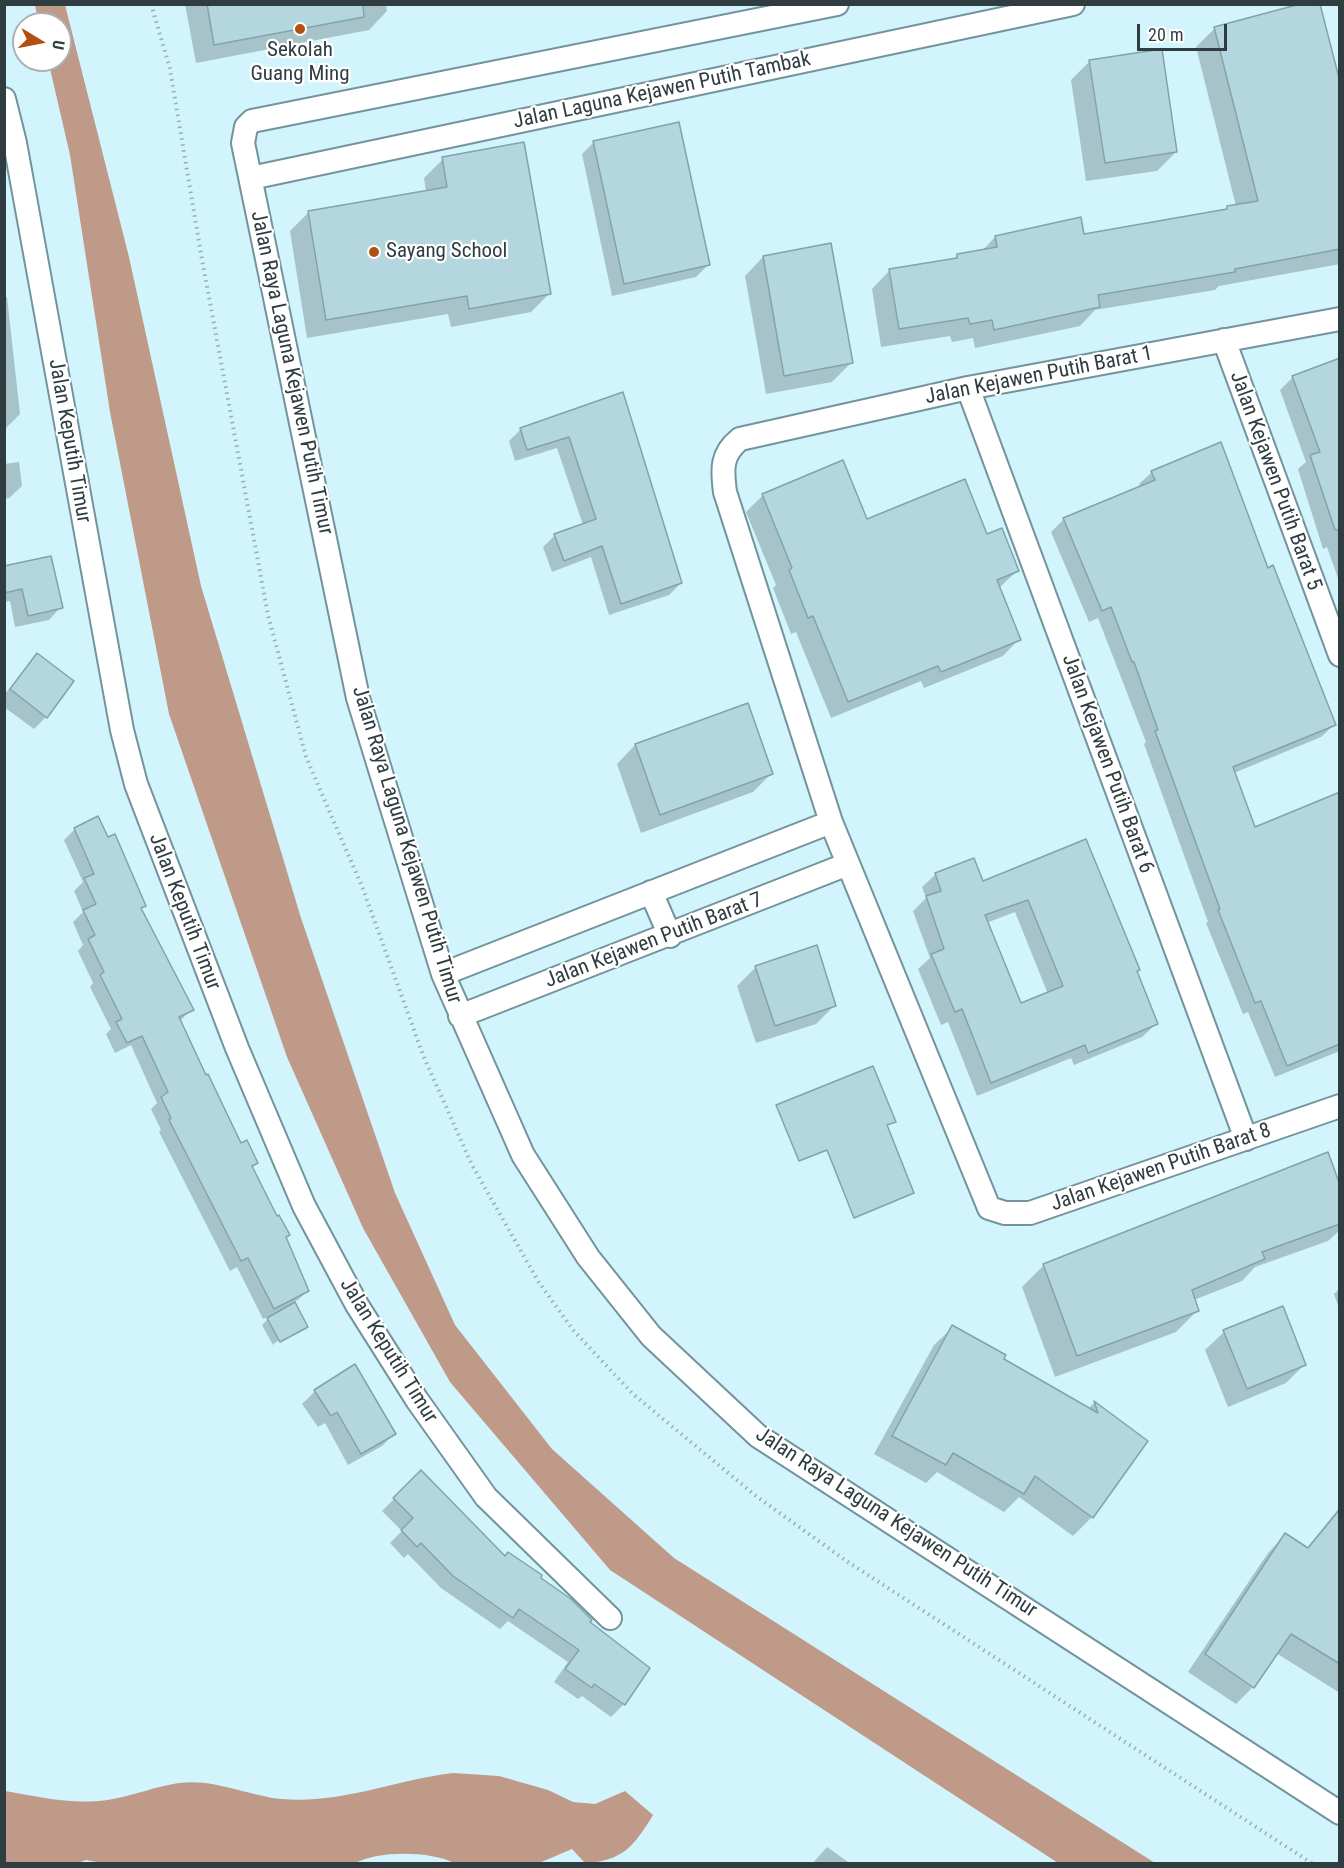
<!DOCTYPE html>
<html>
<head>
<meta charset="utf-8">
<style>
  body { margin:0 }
  #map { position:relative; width:1344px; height:1868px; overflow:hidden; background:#d1f4fd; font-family:"Roboto Condensed",sans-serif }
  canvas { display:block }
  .frame { position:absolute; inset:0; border:6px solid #2f3d40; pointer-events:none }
  .north { position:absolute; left:12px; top:12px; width:60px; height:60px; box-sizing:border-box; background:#fff; border:2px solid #acb1b3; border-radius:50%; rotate:100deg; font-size:16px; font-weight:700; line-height:24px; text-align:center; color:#2f3d40 }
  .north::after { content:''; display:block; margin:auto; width:21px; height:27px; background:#b25012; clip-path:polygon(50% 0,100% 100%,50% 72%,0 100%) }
  .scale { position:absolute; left:1137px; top:24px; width:90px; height:27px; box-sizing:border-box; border:3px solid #2f3d40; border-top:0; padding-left:8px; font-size:18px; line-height:21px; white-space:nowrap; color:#2f3d40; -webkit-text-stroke:4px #fff; paint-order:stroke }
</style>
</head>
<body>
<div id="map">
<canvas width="1344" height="1868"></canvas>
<div class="frame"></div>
<div class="north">U</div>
<div class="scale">20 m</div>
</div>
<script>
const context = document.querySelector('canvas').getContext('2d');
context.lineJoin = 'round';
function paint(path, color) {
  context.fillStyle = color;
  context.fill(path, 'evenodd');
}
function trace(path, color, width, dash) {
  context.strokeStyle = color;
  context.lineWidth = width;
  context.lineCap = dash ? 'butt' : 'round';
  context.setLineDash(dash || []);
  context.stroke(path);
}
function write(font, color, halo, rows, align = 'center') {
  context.font = font + ' "Roboto Condensed",sans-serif';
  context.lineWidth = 4.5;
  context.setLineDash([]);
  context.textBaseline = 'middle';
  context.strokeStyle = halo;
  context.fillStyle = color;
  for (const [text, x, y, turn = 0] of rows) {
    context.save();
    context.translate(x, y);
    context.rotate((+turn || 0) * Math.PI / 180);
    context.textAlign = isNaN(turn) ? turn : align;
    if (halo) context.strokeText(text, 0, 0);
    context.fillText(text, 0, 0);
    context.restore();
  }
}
paint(new Path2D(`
  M 35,5 L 65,5 L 129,257 L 201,586 L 301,918 L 395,1193 L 455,1325 L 552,1449 L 674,1558 L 1155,1863 L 1058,1863 L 610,1570 L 450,1382 L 363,1228 L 287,1057 L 169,714 L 110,412 L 70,155 L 48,60 L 60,60 L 60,24 L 39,24 Z
  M 453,1773 L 499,1776 L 548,1790 L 573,1802 L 595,1804 L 625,1791 L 653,1815 C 634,1846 623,1861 585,1863 L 572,1849 L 539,1863 L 454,1863 C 432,1851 376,1850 354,1864 L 107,1864 L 86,1860 L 75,1864 L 5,1863 L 5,1791 C 40,1797 77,1806 113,1799 C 135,1795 157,1786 179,1783 C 214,1778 249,1796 282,1799 C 341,1804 395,1780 453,1773 Z`), '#bf9a89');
paint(new Path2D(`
  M 185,4 L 386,4 L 387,11 L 369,30 L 196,63 Z
  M 1214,29 L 1340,88 L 1340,264 L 1219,286 L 1215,290 L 1095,310 L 1080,326 L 975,348 L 973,338 L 952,342 L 950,336 L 881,347 L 872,289 L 890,270 L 953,260 L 957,256 L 982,251 L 995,237 L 1083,235 L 1223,212 L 1228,207 L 1236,206 L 1196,47 Z
  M 1090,61 L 1176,152 L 1157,171 L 1086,181 L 1071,80 Z
  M 594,142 L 708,265 L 696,277 L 612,296 L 582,154 Z
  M 443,159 L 550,293 L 531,312 L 451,327 L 448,314 L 307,338 L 290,231 L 308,213 L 426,192 L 424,178 Z
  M 763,257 L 851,363 L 832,382 L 766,394 L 745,276 Z
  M 4,297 L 7,297 L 20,414 L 4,430 Z
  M 1340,360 L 1340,584 L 1327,547 L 1323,549 L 1307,498 L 1298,469 L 1306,462 L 1280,390 L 1293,377 Z
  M 622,394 L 681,583 L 669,595 L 609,615 L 591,557 L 552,572 L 543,547 L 555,535 L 583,525 L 557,448 L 515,461 L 509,441 L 521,429 Z
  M 19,462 L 22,486 L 9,498 L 4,499 L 4,464 Z
  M 1152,472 L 1267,569 L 1334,725 L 1321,737 L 1234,773 L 1255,829 L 1340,998 L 1340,1051 L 1275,1077 L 1248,1012 L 1243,1014 L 1206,923 L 1208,922 L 1144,744 L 1146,742 L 1098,618 L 1089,622 L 1051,532 L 1064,519 L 1141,488 L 1139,484 Z
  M 763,495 L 867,521 L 986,536 L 1017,571 L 999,588 L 1019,639 L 1003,656 L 924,688 L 921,681 L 831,718 L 796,632 L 791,634 L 773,588 L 776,585 L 746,512 Z
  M 4,568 L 61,607 L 49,620 L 15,627 L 10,601 L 4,602 Z
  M 37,655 L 46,717 L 34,729 L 4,707 L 4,695 Z
  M 747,705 L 772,773 L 753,792 L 641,833 L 617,764 L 635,745 Z
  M 75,829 L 144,906 L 140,910 L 192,1009 L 180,1021 L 240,1145 L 256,1163 L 251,1168 L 276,1219 L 288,1235 L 285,1238 L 308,1291 L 294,1303 L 306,1326 L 273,1344 L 274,1347 L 262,1325 L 272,1315 L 263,1319 L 237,1267 L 230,1271 L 159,1132 L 161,1130 L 151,1109 L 157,1103 L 131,1045 L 115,1053 L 106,1034 L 111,1029 L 90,987 L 93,983 L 78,951 L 83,945 L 73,922 L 83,912 L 74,891 L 83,882 L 64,840 Z
  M 1085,841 L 1138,970 L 1136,973 L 1156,1024 L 1142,1037 L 1074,1065 L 1071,1058 L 977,1096 L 948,1022 L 941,1025 L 918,969 L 930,958 L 913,911 L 926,898 L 922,887 L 936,874 L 982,883 ZM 1015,912 L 1048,994 L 1020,1005 L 986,923 Z
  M 756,967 L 835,1005 L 816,1024 L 756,1043 L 737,986 Z
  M 1340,1190 L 1340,1230 L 1328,1241 L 1255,1267 L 1242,1281 L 1194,1300 L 1198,1310 L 1176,1332 L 1055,1377 L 1022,1287 L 1044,1265 Z
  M 1340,1288 L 1340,1311 L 1334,1294 Z
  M 953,1327 L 1002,1359 L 1088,1409 L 1094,1403 L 1146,1442 L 1092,1517 L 1073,1536 L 1019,1497 L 1004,1512 L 937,1472 L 926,1483 L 874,1454 L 934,1345 Z
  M 1224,1332 L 1305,1364 L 1286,1383 L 1228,1407 L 1205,1350 Z
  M 355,1366 L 394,1434 L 382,1446 L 348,1465 L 325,1423 L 318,1427 L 302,1404 L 315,1391 Z
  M 421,1472 L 504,1557 L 538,1578 L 588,1623 L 648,1669 L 624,1704 L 611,1717 L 582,1696 L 578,1699 L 554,1682 L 568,1662 L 508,1621 L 500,1629 L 441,1588 L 408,1554 L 404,1558 L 390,1543 L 402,1531 L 382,1511 Z
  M 1340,1507 L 1340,1693 L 1276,1653 L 1253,1687 L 1236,1704 L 1188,1672 L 1268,1553 L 1285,1535 L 1306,1549 Z
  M 827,1847 L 851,1864 L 812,1864 Z`), '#0003');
const building = new Path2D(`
  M 207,4 L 363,4 L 364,17 L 214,45 Z
  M 1300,4 L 1320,4 L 1340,82 L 1340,249 L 1235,269 L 1235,272 L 1098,295 L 1100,307 L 994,330 L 992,320 L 970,324 L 968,318 L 899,329 L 889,269 L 957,258 L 957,254 L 997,247 L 995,236 L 1081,217 L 1084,234 L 1227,209 L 1227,206 L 1258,201 L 1214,27 Z
  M 1162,49 L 1177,152 L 1105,163 L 1089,60 Z
  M 679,122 L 710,265 L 624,284 L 593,141 Z
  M 524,142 L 551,294 L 469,309 L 467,296 L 326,320 L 308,211 L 447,187 L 442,157 Z
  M 831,243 L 853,363 L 784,376 L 763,256 Z
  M 1340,358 L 1340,530 L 1335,530 L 1310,455 L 1320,452 L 1292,376 Z
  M 623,392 L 682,583 L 621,604 L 602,546 L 564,561 L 554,534 L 596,519 L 569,437 L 527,450 L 520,428 Z
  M 1221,442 L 1268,568 L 1273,565 L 1336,725 L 1233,767 L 1255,827 L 1340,792 L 1340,1044 L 1287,1066 L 1261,1001 L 1255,1003 L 1218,910 L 1220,909 L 1155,731 L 1158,730 L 1134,662 L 1132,662 L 1111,607 L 1102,611 L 1063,518 L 1155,480 L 1151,471 Z
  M 843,460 L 867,519 L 965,479 L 987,534 L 1002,528 L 1019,571 L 997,580 L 1021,640 L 941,672 L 938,666 L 848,702 L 813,616 L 808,618 L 789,570 L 792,568 L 762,494 Z
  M 51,556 L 63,608 L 28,616 L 22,589 L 4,593 L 4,566 Z
  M 37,653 L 74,681 L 47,718 L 10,689 Z
  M 748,703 L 773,774 L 660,815 L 635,744 Z
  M 98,816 L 108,837 L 115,834 L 146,906 L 141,908 L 194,1010 L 179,1017 L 206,1075 L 208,1074 L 241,1143 L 247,1140 L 258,1163 L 252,1166 L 277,1216 L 279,1215 L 290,1235 L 286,1237 L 309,1291 L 274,1309 L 248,1258 L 241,1261 L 169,1120 L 171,1118 L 161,1097 L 168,1092 L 142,1036 L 127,1043 L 116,1022 L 122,1019 L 100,975 L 104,972 L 88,939 L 95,935 L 83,910 L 96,904 L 84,878 L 94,874 L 74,828 Z
  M 1086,839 L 1140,970 L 1137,971 L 1158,1024 L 1088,1053 L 1085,1045 L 991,1083 L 962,1009 L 955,1012 L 931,954 L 944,949 L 926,896 L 941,891 L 935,873 L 974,858 L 983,881 ZM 1028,900 L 1063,986 L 1021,1003 L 985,915 Z
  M 817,945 L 836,1006 L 775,1026 L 755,966 Z
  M 873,1066 L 896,1122 L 887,1125 L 914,1193 L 854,1218 L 827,1150 L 799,1161 L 776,1105 Z
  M 1328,1152 L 1340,1185 L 1340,1224 L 1262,1252 L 1265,1259 L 1192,1290 L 1199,1311 L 1077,1356 L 1043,1264 Z
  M 295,1302 L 308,1327 L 280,1342 L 267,1318 Z
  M 1283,1306 L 1306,1365 L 1247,1389 L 1223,1330 Z
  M 952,1325 L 1006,1355 L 1004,1359 L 1098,1413 L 1094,1401 L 1148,1441 L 1093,1518 L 1035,1476 L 1024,1494 L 953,1453 L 946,1465 L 892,1436 Z
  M 355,1364 L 396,1434 L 361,1454 L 337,1412 L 331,1416 L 314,1390 Z
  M 421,1470 L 505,1556 L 508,1552 L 542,1575 L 541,1578 L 571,1599 L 592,1620 L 590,1622 L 650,1668 L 625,1705 L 594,1684 L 592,1688 L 565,1669 L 579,1650 L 519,1609 L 513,1618 L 453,1576 L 421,1543 L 417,1547 L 401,1530 L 413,1518 L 393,1498 Z
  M 1340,1509 L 1340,1664 L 1291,1634 L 1254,1688 L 1205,1654 L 1285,1533 L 1308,1548 Z`);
paint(building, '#b4d7df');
trace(building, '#82a3ab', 1.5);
const street = new Path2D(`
  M 837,4 L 252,121 L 246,127 L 243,143 L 358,698 L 443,974 L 523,1155 L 588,1257 L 651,1336 L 758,1436 L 1340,1813
  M 4,99 L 15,143 L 122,730 L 136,784 L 237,1048 L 304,1206 L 357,1305 L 417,1400 L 486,1497 L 610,1618
  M 251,178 L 1073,4
  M 1340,319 L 968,388 L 740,439 C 721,454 722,469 725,492 L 831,822 L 989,1208 L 1005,1213 L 1030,1213 L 1340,1106
  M 1224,340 L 1340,655
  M 968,388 L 1246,1139
  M 651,892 L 670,936
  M 443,974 L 831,822
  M 460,1016 L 848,864`);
trace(street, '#73949c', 26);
trace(new Path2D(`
  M 151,4 L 170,69 L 201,254 L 268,615 L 306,757 L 363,889 L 423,1055 L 472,1165 L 538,1281 L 573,1330 L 633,1394 L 756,1496 L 845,1560 L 1313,1864`), '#95b0b7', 4, [1.5, 4.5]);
trace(street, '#fff', 22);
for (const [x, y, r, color] of [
  [300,29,6,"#b25012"],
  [374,252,6,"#b25012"]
]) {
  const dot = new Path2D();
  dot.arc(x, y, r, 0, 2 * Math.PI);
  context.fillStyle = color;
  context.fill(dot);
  trace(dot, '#fff', 2);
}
write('21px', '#2f3d40', '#fff', [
  ["Sekolah",300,51],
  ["Guang Ming",300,75],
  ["Sayang School",386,252,"left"]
]);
write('21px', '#2f3d40', '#fff', [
  ["Jalan Laguna Kejawen Putih Tambak",662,91,-12],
  ["Jalan Raya Laguna Kejawen Putih Timur",291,373,78],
  ["Jalan Kejawen Putih Barat 1",1039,376,-11],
  ["Jalan Keputih Timur",69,441,80],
  ["Jalan Kejawen Putih Barat 5",1275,481,70],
  ["Jalan Kejawen Putih Barat 6",1107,764,70],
  ["Jalan Raya Laguna Kejawen Putih Timur",406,845,73],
  ["Jalan Keputih Timur",184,912,69],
  ["Jalan Kejawen Putih Barat 7",654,941,-21],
  ["Jalan Kejawen Putih Barat 8",1161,1168,-19],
  ["Jalan Keputih Timur",388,1351,58],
  ["Jalan Raya Laguna Kejawen Putih Timur",896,1523,33]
]);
</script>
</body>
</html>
